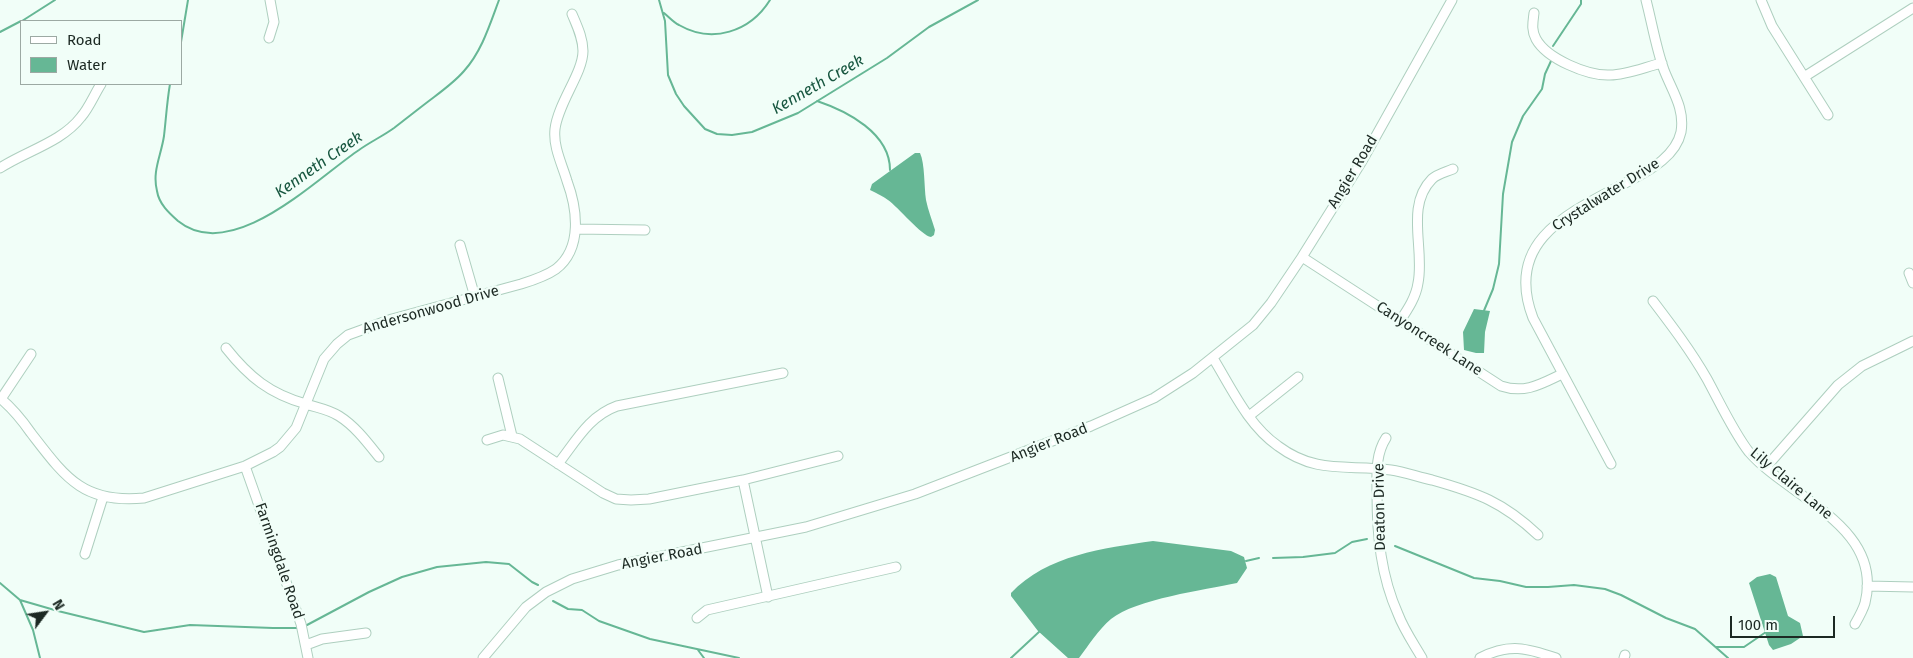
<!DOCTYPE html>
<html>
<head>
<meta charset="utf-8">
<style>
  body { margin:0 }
  #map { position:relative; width:1913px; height:658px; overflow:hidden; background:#f1fef8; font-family:"Fira Sans",sans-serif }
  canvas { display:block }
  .legend { position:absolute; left:20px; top:20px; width:162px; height:65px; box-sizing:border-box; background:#f1fef8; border:1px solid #9ca9a3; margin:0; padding:6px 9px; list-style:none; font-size:15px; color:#1c2923 }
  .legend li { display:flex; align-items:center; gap:10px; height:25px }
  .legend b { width:25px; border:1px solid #9ca9a3 }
  .north { position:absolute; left:20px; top:588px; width:50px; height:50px; -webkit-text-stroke:4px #f1fef8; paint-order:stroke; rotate:59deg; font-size:14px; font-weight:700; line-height:20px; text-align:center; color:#1c2923 }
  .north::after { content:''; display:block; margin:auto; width:18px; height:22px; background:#1c2923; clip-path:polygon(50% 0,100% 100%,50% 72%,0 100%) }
  .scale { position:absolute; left:1730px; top:616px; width:105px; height:22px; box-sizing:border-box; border:2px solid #1c2923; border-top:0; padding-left:6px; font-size:15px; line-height:18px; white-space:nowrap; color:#1c2923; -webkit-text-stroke:4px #f1fef8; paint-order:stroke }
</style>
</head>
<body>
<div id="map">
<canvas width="1913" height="658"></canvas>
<ul class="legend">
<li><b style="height:6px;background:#fff"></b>Road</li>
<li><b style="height:14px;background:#66b795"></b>Water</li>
</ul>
<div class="north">N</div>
<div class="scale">100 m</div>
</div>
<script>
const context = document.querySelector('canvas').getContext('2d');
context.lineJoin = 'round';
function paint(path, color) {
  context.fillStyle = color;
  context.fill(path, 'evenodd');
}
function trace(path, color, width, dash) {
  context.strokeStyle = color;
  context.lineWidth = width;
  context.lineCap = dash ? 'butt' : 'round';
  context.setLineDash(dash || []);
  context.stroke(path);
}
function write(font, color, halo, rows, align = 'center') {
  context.font = font + ' "Fira Sans",sans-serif';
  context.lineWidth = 5;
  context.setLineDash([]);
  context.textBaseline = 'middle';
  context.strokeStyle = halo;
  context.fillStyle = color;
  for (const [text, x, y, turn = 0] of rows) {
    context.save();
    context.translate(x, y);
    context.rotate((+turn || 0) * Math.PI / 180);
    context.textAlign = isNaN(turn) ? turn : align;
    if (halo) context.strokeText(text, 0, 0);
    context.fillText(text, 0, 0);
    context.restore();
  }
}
paint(new Path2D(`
  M 915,153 L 920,153 C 925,164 924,186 926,200 C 928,210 932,220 935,230 L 934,235 L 931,237 C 922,236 898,207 888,200 C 883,196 876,193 870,190 L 872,184 Z
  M 1474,309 L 1490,311 L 1485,332 L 1484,353 L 1476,353 L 1464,350 L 1463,332 Z
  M 1153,541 L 1231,551 L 1244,557 L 1247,568 L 1237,583 C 1204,590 1136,599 1111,619 C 1098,630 1089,645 1079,658 L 1068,658 L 1038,631 L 1011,596 L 1011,593 C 1047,555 1104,548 1153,541 Z
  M 1770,574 L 1776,577 L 1788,616 L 1800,623 L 1803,636 L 1791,644 L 1773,650 L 1769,645 L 1749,583 L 1757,577 Z`), '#66b795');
trace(new Path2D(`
  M 659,0 L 665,21 L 668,75 L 676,94 L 684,106 L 705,129 L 717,134 L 732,135 L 752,132 L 798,113 L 887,58 L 929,27 L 978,0
  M 664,13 C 669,17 673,22 679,25 C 712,44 750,32 770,0
  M 22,21 L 55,0
  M 0,32 L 21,21
  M 181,42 L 188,0
  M 1553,46 L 1581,4 L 1581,0
  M 170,84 C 167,101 166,119 164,136 C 161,156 152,171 157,191 C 159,204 169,213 178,221 C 232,265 317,178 359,150 C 370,142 383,136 394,128 C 403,121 412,114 421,107 C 436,95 452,85 464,71 C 482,51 490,24 499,0
  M 817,101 C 847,111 890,133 890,170
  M 1483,313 L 1493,289 L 1499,264 L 1503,194 L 1512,142 L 1523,116 L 1542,89 L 1545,74 L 1551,61
  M 1395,546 L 1474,578 L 1500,581 L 1526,587 L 1548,587 L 1574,585 L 1605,589 L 1621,595 L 1666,618 L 1695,629 L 1728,658
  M 1273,558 L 1303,557 L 1335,553 L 1352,542 L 1367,539
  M 1246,561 L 1259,558
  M 0,583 L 20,600 L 33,630 L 40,658
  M 20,600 L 58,611 L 144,632 L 190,625 L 273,628 L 297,628
  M 553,601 L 568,609 L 582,610 L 599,621 L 650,639 L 739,658
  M 307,625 L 369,592 L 402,577 L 437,567 L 486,562 L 509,564 L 532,582 L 538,585
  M 1716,647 L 1744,647 L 1766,632
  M 698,650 L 704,658
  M 1011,658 L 1040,631`), '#66b795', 2);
const minor = new Path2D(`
  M 1761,0 L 1772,26 L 1828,115
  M 1534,13 C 1533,22 1531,30 1536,39 C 1547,59 1588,76 1610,75 C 1627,75 1645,67 1662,63
  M 269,38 L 274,22 L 270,0
  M 1804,77 L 1913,8
  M 0,168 C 26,151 62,142 81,117 C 89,108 94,95 101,84
  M 576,229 L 645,230
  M 460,245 L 475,297
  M 1302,257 L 1501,386 C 1525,394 1541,384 1562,374
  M 1909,273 L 1913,283
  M 1653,301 C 1672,326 1691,351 1707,379 C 1719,401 1734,433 1749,452 C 1789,498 1884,526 1865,603 C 1863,610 1859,617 1855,624
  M 1400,321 C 1408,309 1416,297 1418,283 C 1425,250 1405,206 1432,179 C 1437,174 1446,172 1453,169
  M 226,348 C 249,377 270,394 306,404 C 318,408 328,409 339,416 C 355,426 367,442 379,457
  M 1213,358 C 1232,389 1248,425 1278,446 C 1317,475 1348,464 1391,470 C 1405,472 1418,477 1432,480 C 1478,493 1503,502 1538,535
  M 498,378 L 512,436
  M 0,398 C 12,408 22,420 31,433 C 65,477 83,504 144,498 L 245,466 L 273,452 L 280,447 L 296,428 L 324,359 L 337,344 L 348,335 L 392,319 L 521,284 C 534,280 546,276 556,269 C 583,248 577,208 567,181 C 562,164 553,147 555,129 C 558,103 583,73 583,51 C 583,38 577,26 572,14
  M 1,399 L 31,354
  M 1249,416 L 1298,377
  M 1386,438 C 1375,455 1377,475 1377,494 C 1377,536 1381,576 1398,614 C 1404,630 1414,644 1422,658
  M 487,440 L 503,435 L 520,439 L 603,493 L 616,499 L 631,500 L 649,499 L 743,480 L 838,456
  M 558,464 C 576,441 589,416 617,406 L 783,373
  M 1611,464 L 1533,318 C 1502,237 1576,210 1633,179 C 1652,169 1676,155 1681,132 C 1685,108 1672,91 1664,70 C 1656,48 1652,23 1646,0
  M 245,466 L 301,624 L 308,658
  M 1766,467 L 1838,385 L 1862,366 L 1913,341
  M 743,480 L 768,597
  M 85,554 L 103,497
  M 1867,586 L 1913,587
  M 697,618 L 707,610 L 896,567
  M 306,645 L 322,639 L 366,633
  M 483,658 L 526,607 L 546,592 L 572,579 L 618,565 L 806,527 L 915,494 L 1091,426 L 1154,398 L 1193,373 L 1253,325 L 1271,303 L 1302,257 L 1362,161 L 1452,0
  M 1480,658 C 1509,643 1527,648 1556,658
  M 1624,658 L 1625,655`);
trace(minor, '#aecfbf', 11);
trace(minor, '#fff', 9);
write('15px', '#1c2923', '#f1fef8', [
  ["Angier Road",1353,172,-59],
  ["Crystalwater Drive",1606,195,-32],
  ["Andersonwood Drive",431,310,-16],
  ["Canyoncreek Lane",1429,339,33],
  ["Angier Road",1049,443,-22],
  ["Lily Claire Lane",1791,484,40],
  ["Deaton Drive",1380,507,-91],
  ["Angier Road",662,557,-11],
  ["Farmingdale Road",279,561,71]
]);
write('italic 16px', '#185740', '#f1fef8', [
  ["Kenneth Creek",818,85,-30],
  ["Kenneth Creek",319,165,-35]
]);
</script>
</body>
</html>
